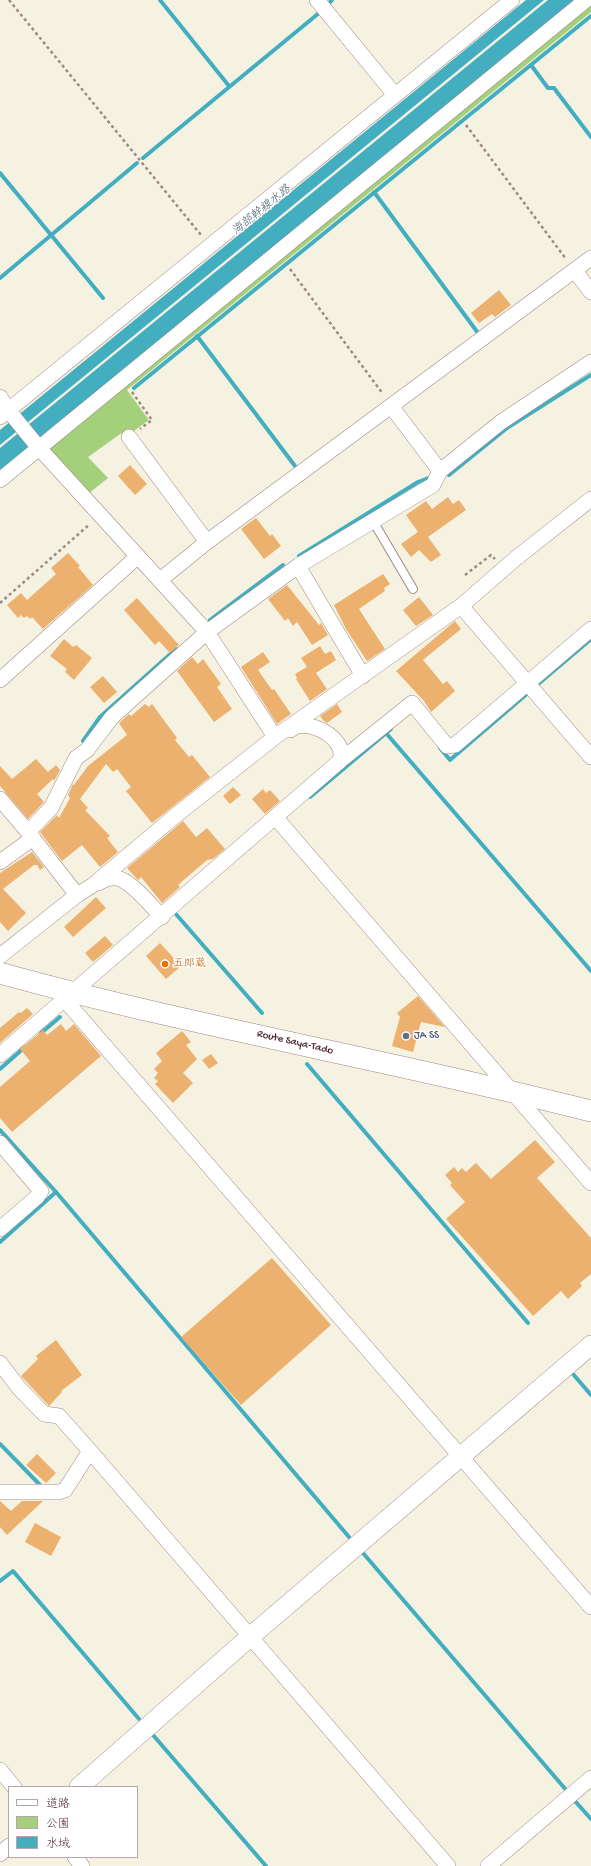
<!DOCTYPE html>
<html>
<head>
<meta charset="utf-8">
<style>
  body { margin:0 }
  #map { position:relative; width:591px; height:1866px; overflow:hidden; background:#f5f2e2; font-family:"Gochi Hand","Klee One",sans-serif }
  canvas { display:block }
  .legend { position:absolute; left:8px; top:1786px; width:130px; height:72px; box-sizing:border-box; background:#fff; border:1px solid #b7a5aa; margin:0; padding:5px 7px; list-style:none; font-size:12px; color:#4a1f2b }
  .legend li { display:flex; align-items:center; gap:8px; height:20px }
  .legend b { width:20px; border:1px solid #b7a5aa }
</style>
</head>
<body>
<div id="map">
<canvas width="591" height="1866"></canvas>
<ul class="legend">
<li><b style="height:5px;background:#fff"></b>道路</li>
<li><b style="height:11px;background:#a4d07c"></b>公園</li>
<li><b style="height:11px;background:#42aec0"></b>水域</li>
</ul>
</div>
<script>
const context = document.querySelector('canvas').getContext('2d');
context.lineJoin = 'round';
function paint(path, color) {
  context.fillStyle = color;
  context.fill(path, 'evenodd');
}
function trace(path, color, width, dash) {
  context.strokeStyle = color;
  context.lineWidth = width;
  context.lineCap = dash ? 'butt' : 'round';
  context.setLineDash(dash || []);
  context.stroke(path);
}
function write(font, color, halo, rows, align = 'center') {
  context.font = font + ' "Gochi Hand","Klee One",sans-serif';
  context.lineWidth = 3;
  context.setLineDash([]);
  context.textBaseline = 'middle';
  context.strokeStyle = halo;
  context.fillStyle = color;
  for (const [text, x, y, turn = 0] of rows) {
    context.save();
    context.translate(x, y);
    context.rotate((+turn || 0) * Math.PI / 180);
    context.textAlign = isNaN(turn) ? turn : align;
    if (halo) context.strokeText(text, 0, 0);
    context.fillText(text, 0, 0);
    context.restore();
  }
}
paint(new Path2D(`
  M 591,2 L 591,12 L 127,390 L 149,420 L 127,436 L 123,432 L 88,457 L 108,478 L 88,494 L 49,452 L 50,446 Z`), '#a4d07c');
paint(new Path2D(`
  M 526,0 L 544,0 L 0,445 L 0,430 Z
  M 548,0 L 576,0 L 0,470 L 0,448 Z`), '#42aec0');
trace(new Path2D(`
  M 160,0 L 229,86
  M 329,3 L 332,0
  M 531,65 L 548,88 L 554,88 L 591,137
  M 143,158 L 319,13
  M 0,173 L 103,298
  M 374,192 L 478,333
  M 0,278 L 137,163
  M 197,336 L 295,466
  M 134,388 L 591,16
  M 449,475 L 507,428 L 591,375
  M 299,556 L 418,482 L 431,477
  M 210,620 L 283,565
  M 537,685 L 590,640
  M 386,733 L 591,971
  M 83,741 L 100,717 L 176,649
  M 440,748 L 450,760 L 528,693
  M 310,797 L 391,729
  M 175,913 L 262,1013
  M 41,1033 L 60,1017
  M 307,1064 L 528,1323
  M 0,1069 L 25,1047
  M 0,1130 L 56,1192 L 0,1242
  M 56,1192 L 349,1537
  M 573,1374 L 591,1395
  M 0,1444 L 42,1487
  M 363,1553 L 567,1791
  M 0,1581 L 13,1571 L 139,1719
  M 153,1735 L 266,1866
  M 574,1800 L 591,1819`), '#42aec0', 4);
paint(new Path2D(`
  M 499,290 L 511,305 L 495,317 L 492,314 L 479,323 L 471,313 Z
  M 130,465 L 147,484 L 135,495 L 118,476 Z
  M 448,497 L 453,504 L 459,500 L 466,510 L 428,537 L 441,555 L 431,562 L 419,550 L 411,557 L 401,544 L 418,532 L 406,515 L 426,501 L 432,509 Z
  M 256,518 L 270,536 L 272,534 L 281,546 L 264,559 L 241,529 Z
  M 68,553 L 80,566 L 78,567 L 93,585 L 43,629 L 32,617 L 30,619 L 27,616 L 24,618 L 21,615 L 18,618 L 7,605 L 21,593 L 27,600 L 56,574 L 51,568 Z
  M 383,574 L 390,584 L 384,588 L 385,591 L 359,609 L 385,649 L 367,661 L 346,629 L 334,605 Z
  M 287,585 L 319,625 L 321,623 L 328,635 L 312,645 L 297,622 L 293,626 L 288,618 L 285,621 L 268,599 Z
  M 419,597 L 433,615 L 416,626 L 403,610 Z
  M 137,598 L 179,645 L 170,653 L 159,641 L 155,645 L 124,610 Z
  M 455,621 L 461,629 L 423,660 L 443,684 L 447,681 L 455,691 L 431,712 L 424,701 L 396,671 Z
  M 64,639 L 73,647 L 76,645 L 92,658 L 74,680 L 65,672 L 67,669 L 50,656 Z
  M 320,646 L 325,654 L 331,651 L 336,660 L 316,673 L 327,689 L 310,701 L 296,679 L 297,678 L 295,674 L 307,667 L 301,658 Z
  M 263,652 L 270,662 L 258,670 L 272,690 L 274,689 L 291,714 L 277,724 L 241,667 Z
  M 192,657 L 198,664 L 203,659 L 221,684 L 217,687 L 232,709 L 214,722 L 177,671 Z
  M 103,676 L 117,692 L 104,703 L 90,687 Z
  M 145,704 L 149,707 L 152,704 L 177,738 L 175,740 L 189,757 L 192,755 L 210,777 L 152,823 L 126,791 L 131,787 L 117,769 L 113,772 L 106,764 L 80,799 L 88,808 L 85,810 L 110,836 L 107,838 L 118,852 L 100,867 L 82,845 L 62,861 L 40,832 L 57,815 L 59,818 L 70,798 L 68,795 L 73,784 L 74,785 L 88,766 L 127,735 L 119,723 L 129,714 L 131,716 Z
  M 337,704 L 342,712 L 327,723 L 324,721 L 320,716 Z
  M 36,759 L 48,772 L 56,765 L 60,770 L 54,781 L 53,779 L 37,794 L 44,802 L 28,819 L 0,786 L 0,766 L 12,779 Z
  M 233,787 L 241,795 L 230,804 L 223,796 Z
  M 263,789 L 266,793 L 270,790 L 280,801 L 265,814 L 252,799 Z
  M 183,821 L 196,837 L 207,828 L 225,849 L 213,859 L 207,860 L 178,885 L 180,887 L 162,903 L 141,877 L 138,880 L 127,868 Z
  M 32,852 L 44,867 L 40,870 L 37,865 L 34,865 L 3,889 L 26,913 L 8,931 L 0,922 L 0,873 Z
  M 96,897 L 106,908 L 73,937 L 64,927 Z
  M 105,936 L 113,945 L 93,962 L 85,953 Z
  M 160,943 L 181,966 L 166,979 L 146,956 Z
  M 418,996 L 445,1027 L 421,1022 L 413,1052 L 392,1046 L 400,1017 L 397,1013 Z
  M 27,1008 L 33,1014 L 0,1043 L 0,1028 L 19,1012 L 21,1013 Z
  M 61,1024 L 66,1031 L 74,1024 L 101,1056 L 12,1132 L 0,1118 L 0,1087 L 30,1061 L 20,1049 L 43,1030 L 47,1035 Z
  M 182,1031 L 191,1042 L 186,1045 L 197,1059 L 183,1073 L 193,1083 L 173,1103 L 155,1084 L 158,1081 L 154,1078 L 158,1073 L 154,1069 L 162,1061 L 156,1053 Z
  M 211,1054 L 218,1063 L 209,1069 L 202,1060 Z
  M 535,1140 L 555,1162 L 537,1178 L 591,1238 L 591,1274 L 580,1283 L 582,1286 L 568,1299 L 561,1291 L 533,1316 L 446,1219 L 465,1202 L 450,1185 L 452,1183 L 445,1175 L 454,1167 L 458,1172 L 462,1168 L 466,1172 L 476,1163 L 491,1179 Z
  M 272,1258 L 331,1325 L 241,1405 L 181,1337 Z
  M 56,1340 L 82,1375 L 61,1391 L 62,1392 L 49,1406 L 21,1376 L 38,1359 L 36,1356 Z
  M 37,1454 L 56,1473 L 46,1483 L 26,1465 Z
  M 0,1501 L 11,1511 L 22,1501 L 43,1501 L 7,1535 L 0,1527 Z
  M 35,1523 L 61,1537 L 51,1556 L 25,1542 Z`), '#ecb16e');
const service = new Path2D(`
  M 373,521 L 413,589`);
const minor = new Path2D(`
  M 317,0 L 395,95
  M 575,271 L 591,292
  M 0,397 L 8,410 L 39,448 L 207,632 L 275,737
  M 391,406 L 440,471
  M 0,417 L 512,0
  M 129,437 L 207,542
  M 0,480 L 586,0
  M 298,566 L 363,676
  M 160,580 L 207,542 L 591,258
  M 461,606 L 591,757
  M 0,680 L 137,557
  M 290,730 C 292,729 296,726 298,726 C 313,723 334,734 340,748 C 341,751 341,756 341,760
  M 0,799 L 28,832 L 77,895
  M 276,818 L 591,1183
  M 28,832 L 51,808 L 76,758 L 87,750 L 112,717 L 207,632 L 298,566 L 433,485 L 440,471 L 501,422 L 591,362
  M 0,862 L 33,838
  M 98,883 C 104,880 110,877 116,878 C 130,879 152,907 162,917
  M 0,956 L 77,895 L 93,885 L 175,816 L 275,737 L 461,606 L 515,559 L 591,499
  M 65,1000 L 591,1607
  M 0,1055 L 341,760 L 412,703 L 447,746 L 455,745 L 591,629
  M 0,1143 L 41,1191 L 37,1197 L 0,1229
  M 0,1363 L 19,1388 L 44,1414 L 59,1416 L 90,1451 L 448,1866
  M 0,1492 L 59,1492 L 65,1490 L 90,1451
  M 0,1770 L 14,1787
  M 0,1854 L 9,1846
  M 75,1857 L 82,1866
  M 488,1866 L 591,1778`);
const tertiary = new Path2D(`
  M 79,1787 L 251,1636 L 591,1345`);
const secondary = new Path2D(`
  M 0,973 C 195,1027 395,1061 591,1111`);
trace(service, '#a08886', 10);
trace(minor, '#a08886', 16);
trace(tertiary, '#a08886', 20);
trace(secondary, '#a08886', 22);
trace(new Path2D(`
  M 9,0 L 201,235
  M 466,125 L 566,259
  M 290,269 L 383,394
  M 132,392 L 152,420 L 140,429
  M 465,575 L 491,555 L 495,559
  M 0,603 L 90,524`), '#a08886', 2.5, [3, 3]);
trace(service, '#fff', 8);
trace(minor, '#fff', 15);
trace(tertiary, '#fff', 19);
trace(secondary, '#fff', 21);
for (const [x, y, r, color] of [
  [165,964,4,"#e8710a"],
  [406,1036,4,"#5c6f8a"]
]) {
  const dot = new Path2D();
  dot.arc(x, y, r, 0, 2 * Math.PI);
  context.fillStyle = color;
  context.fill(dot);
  trace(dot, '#fff', 1.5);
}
write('11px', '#c56008', '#fff', [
  ["五郎蔵",173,964]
], 'left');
write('11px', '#4e5e75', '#fff', [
  ["JA SS",414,1036]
], 'left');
write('11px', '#4a1f2b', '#fff', [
  ["Route Saya-Tado",295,1043,13]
]);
write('italic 12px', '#465f6e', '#fff', [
  ["海部幹線水路",262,211,-39]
]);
</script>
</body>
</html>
